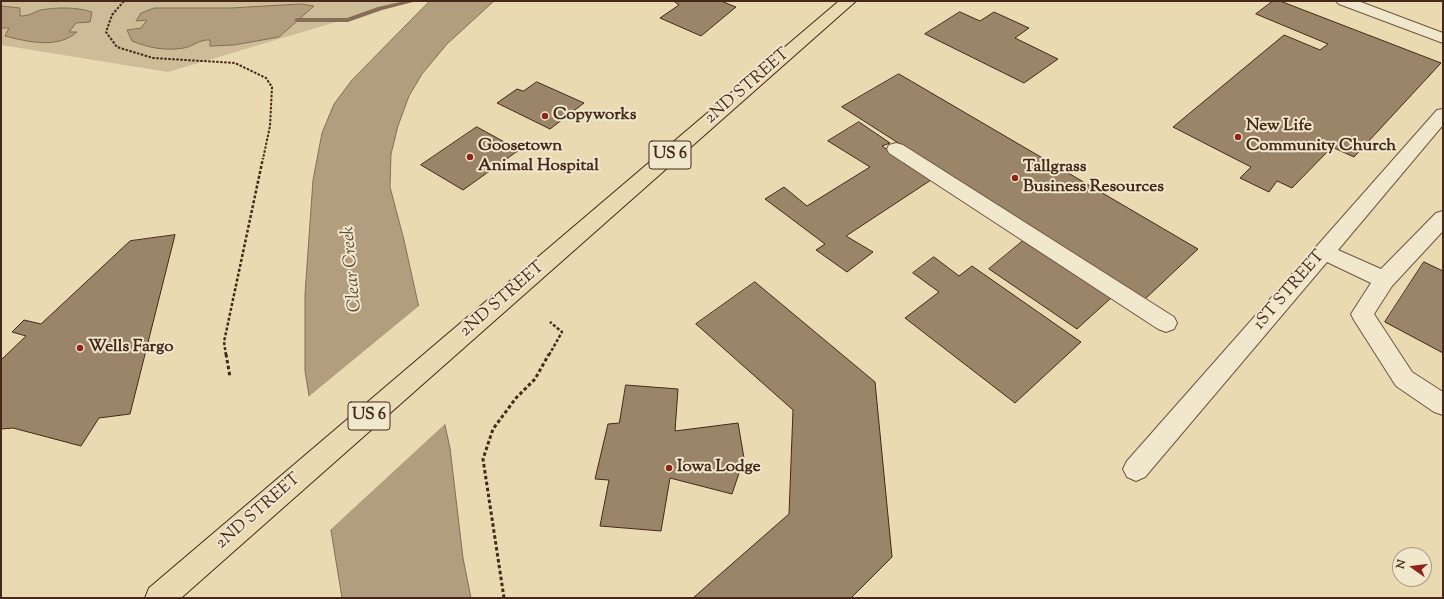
<!DOCTYPE html>
<html>
<head>
<meta charset="utf-8">
<style>
  body { margin:0 }
  #map { position:relative; width:1444px; height:599px; overflow:hidden; background:#eadab2; font-family:"Sorts Mill Goudy",serif }
  canvas { display:block }
  .frame { position:absolute; inset:0; border:2px solid #452819; pointer-events:none }
  .north { position:absolute; left:1392px; top:547px; width:40px; height:40px; box-sizing:border-box; background:#f1e7cd; border:1px solid #ac9b85; border-radius:50%; rotate:284deg; font-size:11px; font-weight:700; line-height:16px; text-align:center; color:#452819 }
  .north::after { content:''; display:block; margin:auto; width:14px; height:18px; background:#8f2418; clip-path:polygon(50% 0,100% 100%,50% 72%,0 100%) }
</style>
</head>
<body>
<div id="map">
<canvas width="1444" height="599"></canvas>
<div class="frame"></div>
<div class="north">N</div>
</div>
<script>
const context = document.querySelector('canvas').getContext('2d');
context.lineJoin = 'round';
function paint(path, color) {
  context.fillStyle = color;
  context.fill(path, 'evenodd');
}
function trace(path, color, width, dash) {
  context.strokeStyle = color;
  context.lineWidth = width;
  context.lineCap = dash ? 'butt' : 'round';
  context.setLineDash(dash || []);
  context.stroke(path);
}
function write(font, color, halo, rows, align = 'center') {
  context.font = font + ' "Sorts Mill Goudy",serif';
  context.lineWidth = 4;
  context.setLineDash([]);
  context.textBaseline = 'middle';
  context.strokeStyle = halo;
  context.fillStyle = color;
  for (const [text, x, y, turn = 0] of rows) {
    context.save();
    context.translate(x, y);
    context.rotate((+turn || 0) * Math.PI / 180);
    context.textAlign = isNaN(turn) ? turn : align;
    if (halo) context.strokeText(text, 0, 0);
    context.fillText(text, 0, 0);
    context.restore();
  }
}
paint(new Path2D(`
  M 1,1 L 407,1 L 168,72 L 1,45 Z`), '#cebc98');
const water = new Path2D(`
  M 430,1 L 494,1 L 447,44 L 422,74 L 409,96 L 398,126 L 391,154 L 390,187 L 404,240 L 450,448 L 463,558 L 471,598 L 342,598 L 305,371 L 305,294 L 313,180 L 322,133 L 334,104 L 352,80 Z
  M 301,4 L 314,6 L 279,37 L 234,45 L 210,46 L 210,40 C 200,39 194,46 184,48 C 165,51 149,48 132,41 L 127,30 L 141,28 L 147,20 L 136,21 L 141,13 L 154,8 L 231,8 Z
  M 1,6 L 20,8 L 20,16 C 30,16 33,12 41,10 C 57,7 77,7 92,12 L 90,22 L 76,23 L 69,32 L 77,32 C 58,49 28,42 5,36 L 9,28 L 1,28 Z`);
paint(water, '#b29d7e');
trace(water, '#866e56', 1);
paint(new Path2D(`
  M 420,305 L 446,423 L 329,531 L 307,398 Z`), '#eadab2');
paint(new Path2D(`
  M 405,1 L 417,1 L 382,10 L 348,22 L 297,22 L 294,20 L 297,18 L 347,18 L 378,7 Z`), '#866e56');
const building = new Path2D(`
  M 677,1 L 721,1 L 736,7 L 701,36 L 660,18 L 679,5 L 675,2 Z
  M 1273,1 L 1280,1 L 1441,63 L 1354,157 L 1332,147 L 1292,188 L 1277,181 L 1269,192 L 1240,178 L 1251,167 L 1173,127 L 1284,35 L 1320,50 L 1328,44 L 1256,14 Z
  M 960,12 L 980,21 L 994,12 L 1029,28 L 1015,38 L 1058,59 L 1024,83 L 925,34 Z
  M 899,74 L 1198,249 L 1144,300 L 842,107 Z
  M 537,82 L 584,103 L 550,129 L 497,103 L 517,89 L 523,91 Z
  M 859,122 L 890,143 L 882,146 L 931,180 L 846,236 L 873,252 L 847,272 L 816,250 L 825,244 L 765,199 L 784,187 L 807,206 L 870,167 L 828,141 Z
  M 477,127 L 519,150 L 463,190 L 421,165 Z
  M 175,235 L 130,414 L 99,418 L 81,446 L 13,428 L 1,429 L 1,360 L 26,336 L 12,332 L 24,320 L 41,324 L 130,241 Z
  M 1023,241 L 1111,298 L 1077,329 L 989,269 Z
  M 934,257 L 959,276 L 972,266 L 1081,342 L 1015,403 L 905,318 L 939,292 L 913,273 Z
  M 1424,262 L 1443,271 L 1443,353 L 1385,322 Z
  M 755,282 L 875,382 L 892,557 L 851,598 L 693,598 L 789,514 L 793,410 L 696,324 Z
  M 626,385 L 678,389 L 675,431 L 738,423 L 744,458 L 732,494 L 670,478 L 661,531 L 600,526 L 609,480 L 595,479 L 608,424 L 619,423 Z`);
paint(building, '#9b8569');
trace(building, '#452819', 1);
const minor = new Path2D(`
  M 1336,1 L 1358,1 L 1443,33 L 1443,43 L 1339,4 Z
  M 1443,109 L 1443,125 L 1338,250 L 1381,269 L 1436,213 L 1443,211 L 1443,231 L 1392,286 L 1374,314 L 1412,372 L 1443,392 L 1443,415 L 1434,412 L 1396,386 L 1354,320 L 1351,314 L 1371,283 L 1327,262 L 1145,477 L 1136,481 L 1127,477 L 1123,469 L 1127,461 L 1437,110 Z
  M 896,143 L 903,145 L 1174,317 L 1177,323 L 1174,329 L 1166,332 L 1158,329 L 889,153 L 887,149 L 889,145 Z`);
const major = new Path2D(`
  M 839,1 L 856,1 L 181,598 L 145,598 L 149,588 Z`);
trace(minor, '#6e543f', 2);
trace(major, '#452819', 2);
trace(new Path2D(`
  M 124,1 L 112,15 L 106,32 L 117,47 L 153,58 L 235,63 L 266,78 L 272,87 L 270,126 L 263,159`), '#452819', 2, [2.5, 1.5]);
trace(new Path2D(`
  M 226,355 L 224,342 L 263,158
  M 549,355 L 562,332 L 550,322`), '#452819', 2.5, [3, 2]);
trace(new Path2D(`
  M 226,354 L 230,377
  M 504,598 L 483,459 L 493,429 L 516,398 L 535,379 L 549,354`), '#452819', 3, [3.5, 2.5]);
paint(minor, '#f1e7cd');
paint(major, '#eadab2');
for (const [x, y, r, color] of [
  [545,116,4,"#8f2418"],
  [1238,137,4,"#8f2418"],
  [470,157,4,"#8f2418"],
  [1015,178,4,"#8f2418"],
  [80,348,4,"#8f2418"],
  [669,468,4,"#8f2418"]
]) {
  const dot = new Path2D();
  dot.arc(x, y, r, 0, 2 * Math.PI);
  context.fillStyle = color;
  context.fill(dot);
  trace(dot, '#f1e7cd', 1.5);
}
for (const [x, y, w] of [
  [670,155,42],
  [369,416,42]
]) {
  const box = new Path2D();
  box.roundRect(x - w / 2, y - 14, w, 28, 3);
  context.fillStyle = '#f1e7cd';
  context.fill(box);
  trace(box, '#452819', 1);
}
write('bold 16px', '#452819', null, [
  ["US 6",670,155],
  ["US 6",369,416]
]);
write('17px', '#452819', '#f1e7cd', [
  ["2ND STREET",748,87,-41],
  ["1ST STREET",1290,291,-49],
  ["2ND STREET",503,300,-41],
  ["2ND STREET",259,512,-41]
]);
write('bold 17px', '#452819', '#f1e7cd', [
  ["Copyworks",553,116],
  ["New Life",1246,127],
  ["Community Church",1246,147],
  ["Goosetown",478,147],
  ["Animal Hospital",478,167],
  ["Tallgrass",1023,168],
  ["Business Resources",1023,188],
  ["Wells Fargo",88,348],
  ["Iowa Lodge",677,468]
], 'left');
write('italic 18px', '#604532', '#f1e7cd', [
  ["Clear Creek",353,269,-95]
]);
</script>
</body>
</html>
